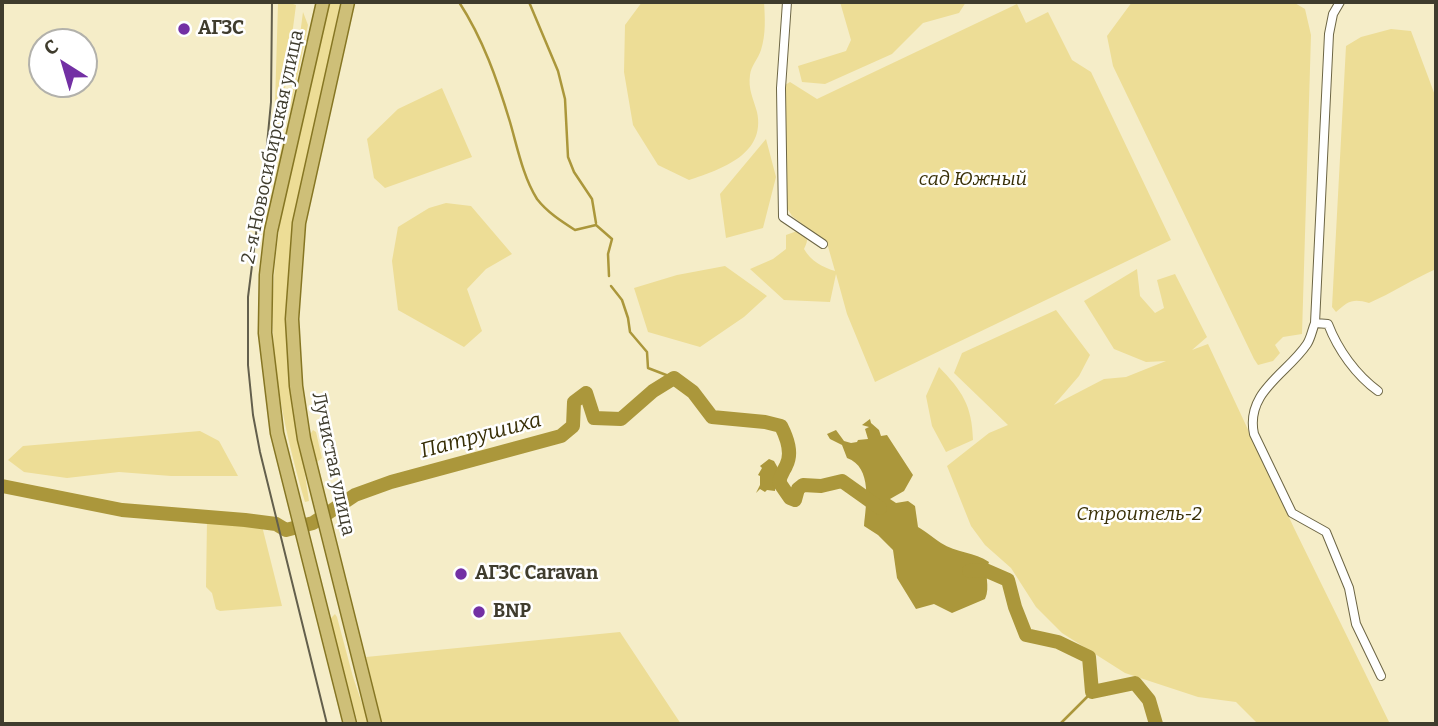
<!DOCTYPE html>
<html>
<head>
<meta charset="utf-8">
<style>
  body { margin:0 }
  #map { position:relative; width:1438px; height:726px; overflow:hidden; background:#f5edc8; font-family:Bitter,serif }
  canvas { display:block }
  .frame { position:absolute; inset:0; border:4px solid #3f3c2d; pointer-events:none }
  .north { position:absolute; left:28px; top:28px; width:70px; height:70px; box-sizing:border-box; background:#fff; border:2px solid #b2b1ab; border-radius:50%; rotate:323deg; font-size:19px; font-weight:700; line-height:28px; text-align:center; color:#3f3c2d }
  .north::after { content:''; display:block; margin:auto; width:24px; height:32px; background:#7330a4; clip-path:polygon(50% 0,100% 100%,50% 72%,0 100%) }
</style>
</head>
<body>
<div id="map">
<canvas width="1438" height="726"></canvas>
<div class="frame"></div>
<div class="north">С</div>
</div>
<script>
const context = document.querySelector('canvas').getContext('2d');
context.lineJoin = 'round';
function paint(path, color) {
  context.fillStyle = color;
  context.fill(path, 'evenodd');
}
function trace(path, color, width, dash) {
  context.strokeStyle = color;
  context.lineWidth = width;
  context.lineCap = dash ? 'butt' : 'round';
  context.setLineDash(dash || []);
  context.stroke(path);
}
function write(font, color, halo, rows, align = 'center') {
  context.font = font + ' Bitter,serif';
  context.lineWidth = 5;
  context.setLineDash([]);
  context.textBaseline = 'middle';
  context.strokeStyle = halo;
  context.fillStyle = color;
  for (const [text, x, y, turn = 0] of rows) {
    context.save();
    context.translate(x, y);
    context.rotate((+turn || 0) * Math.PI / 180);
    context.textAlign = isNaN(turn) ? turn : align;
    if (halo) context.strokeText(text, 0, 0);
    context.fillText(text, 0, 0);
    context.restore();
  }
}
paint(new Path2D(`
  M 287,2 L 296,5 L 281,120 L 274,136 L 278,4 Z
  M 329,2 L 340,2 L 295,228 L 289,273 L 287,317 L 288,363 L 309,501 L 305,502 C 289,447 275,388 273,331 C 269,223 305,106 329,2 Z
  M 642,2 L 764,2 C 765,18 766,34 761,50 C 758,59 751,66 750,75 C 748,89 753,98 757,112 C 766,154 722,169 689,180 L 658,165 L 633,125 L 624,72 L 625,25 Z
  M 840,2 L 966,2 L 959,13 L 923,23 L 892,54 L 825,84 L 802,82 L 798,66 L 846,51 L 851,40 Z
  M 1132,2 L 1293,2 L 1305,9 L 1311,35 L 1302,334 L 1283,337 L 1275,345 L 1280,353 L 1273,361 L 1258,365 L 1254,359 L 1113,66 L 1107,36 Z
  M 1017,4 L 1026,23 L 1048,12 L 1072,60 L 1091,72 L 1171,240 L 875,382 L 847,314 L 836,274 L 830,302 L 784,300 L 750,269 L 773,259 L 786,249 L 786,235 L 800,230 C 808,237 809,239 804,249 C 811,261 822,267 835,271 L 827,243 L 792,216 L 787,208 L 785,85 L 790,82 L 817,99 Z
  M 303,12 L 308,25 L 279,168 L 277,168 L 289,118 Z
  M 1391,29 L 1411,31 L 1436,98 L 1436,269 C 1413,279 1392,293 1369,303 C 1353,298 1348,301 1336,312 L 1332,307 L 1346,46 L 1361,37 Z
  M 442,88 L 472,157 L 385,188 L 374,178 L 367,139 L 398,109 Z
  M 766,139 L 776,177 L 763,228 L 726,238 L 720,194 Z
  M 446,203 L 471,206 L 512,254 L 486,269 L 467,289 L 482,331 L 464,347 L 398,310 L 392,261 L 398,227 L 429,208 Z
  M 725,266 L 767,296 L 744,317 L 700,347 L 648,332 L 634,288 L 677,275 Z
  M 1137,269 L 1140,296 L 1155,313 L 1164,308 L 1157,280 L 1175,274 L 1207,337 L 1192,350 L 1208,344 L 1294,528 L 1390,724 L 1258,724 L 1236,702 L 1198,697 L 1125,673 L 1062,633 L 1036,607 L 1011,568 L 985,545 L 971,526 L 947,466 L 989,433 L 1008,425 L 954,373 L 962,353 L 1056,310 L 1090,355 L 1079,376 L 1054,405 L 1104,379 L 1126,377 L 1166,361 L 1146,362 L 1114,349 L 1084,301 Z
  M 939,367 C 962,391 972,405 973,440 L 946,452 L 932,426 L 926,396 Z
  M 313,430 L 316,432 L 322,458 L 317,462 L 326,498 L 323,499 L 309,436 Z
  M 200,431 L 219,441 L 238,476 L 171,476 L 119,472 L 67,478 L 24,472 L 8,460 L 23,446 Z
  M 207,520 L 262,526 L 282,606 L 220,611 L 216,609 L 212,593 L 206,587 Z
  M 335,614 L 337,617 L 353,677 L 369,724 L 358,724 L 330,619 Z
  M 620,632 L 681,724 L 382,724 L 366,657 Z`), '#eddd96');
paint(new Path2D(`
  M 870,419 L 871,423 L 879,430 L 881,436 L 887,435 L 913,475 L 904,491 L 890,499 L 896,503 L 908,501 L 915,506 L 918,527 C 927,532 933,538 941,543 C 956,553 975,552 989,562 C 983,574 991,586 985,599 L 952,613 L 934,604 L 916,609 L 897,578 L 893,550 L 878,535 L 864,526 C 866,505 873,467 847,458 L 842,445 L 830,439 L 827,434 L 836,430 L 844,441 L 851,443 L 857,442 L 858,440 L 868,439 L 865,429 L 869,427 L 862,425 Z
  M 769,459 L 774,461 L 783,477 L 787,473 L 787,480 L 783,488 L 786,490 L 784,491 L 779,486 L 775,487 L 775,491 L 767,490 L 765,492 L 760,489 L 756,493 L 760,485 L 760,476 L 758,475 L 762,468 L 760,466 Z`), '#ab973b');
trace(new Path2D(`
  M 459,2 C 483,39 497,79 510,122 C 517,146 523,177 537,199 C 547,212 561,221 575,230 L 596,225 L 612,239 L 608,254 L 609,276
  M 529,2 L 558,71 L 565,99 L 568,157 L 574,172 L 592,199 L 596,223
  M 611,286 L 622,300 L 628,318 L 630,332 L 647,352 L 648,368 L 674,378
  M 1060,724 L 1092,692`), '#ab973b', 2.5);
trace(new Path2D(`
  M 2,486 L 122,510 L 245,520 L 276,524 L 286,530 L 313,523 L 355,495 L 391,482 L 561,436 L 573,426 L 574,402 L 586,393 L 594,418 L 621,419 L 653,391 L 674,378 L 693,392 L 712,417 L 765,422 L 781,426 C 787,438 793,453 786,466 C 783,472 781,474 779,482 L 790,498 L 795,500 L 798,489 L 803,485 L 821,486 L 842,481 L 880,508
  M 969,571 L 985,570 L 1008,580 L 1015,607 L 1026,635 L 1058,642 L 1089,657 L 1092,692 L 1135,683 L 1149,700 L 1156,724`), '#ab973b', 14);
const street = new Path2D(`
  M 787,2 L 781,88 L 783,217 L 823,244
  M 1340,2 L 1333,14 L 1329,34 L 1315,323 C 1312,330 1311,338 1307,344 C 1287,374 1245,392 1254,434 L 1292,513 L 1326,532 L 1349,588 L 1356,624 L 1381,676
  M 1315,323 L 1328,324 C 1338,350 1356,375 1378,391`);
const primary = new Path2D(`
  M 323,2 L 271,231 L 266,275 L 265,333 L 277,433 L 350,724
  M 348,2 L 299,223 L 292,319 L 296,386 L 304,439 L 375,724`);
trace(street, '#6c6544', 10);
trace(primary, '#867623', 15);
trace(street, '#fff', 8);
trace(primary, '#cebf78', 12);
trace(new Path2D(`
  M 272,2 L 271,102 L 266,155 L 248,297 L 248,365 L 253,415 L 260,452 L 327,724`), '#635f4c', 2);
for (const [x, y, r, color] of [
  [184,29,7,"#7330a4"],
  [461,574,7,"#7330a4"],
  [479,612,7,"#7330a4"]
]) {
  const dot = new Path2D();
  dot.arc(x, y, r, 0, 2 * Math.PI);
  context.fillStyle = color;
  context.fill(dot);
  trace(dot, '#fff', 2.5);
}
write('bold 19px', '#3f3c2d', '#fff', [
  ["АГЗС",198,29],
  ["АГЗС Caravan",475,574],
  ["BNP",493,612]
], 'left');
write('19px', '#3f3c2d', '#fff', [
  ["2-я Новосибирская улица",273,147,-78],
  ["Лучистая улица",333,464,78]
]);
write('italic 19px', '#393007', '#fff', [
  ["сад Южный",973,180],
  ["Строитель-2",1139,515]
]);
write('italic 21px', '#372e06', '#fff', [
  ["Патрушиха",481,436,-15]
]);
</script>
</body>
</html>
